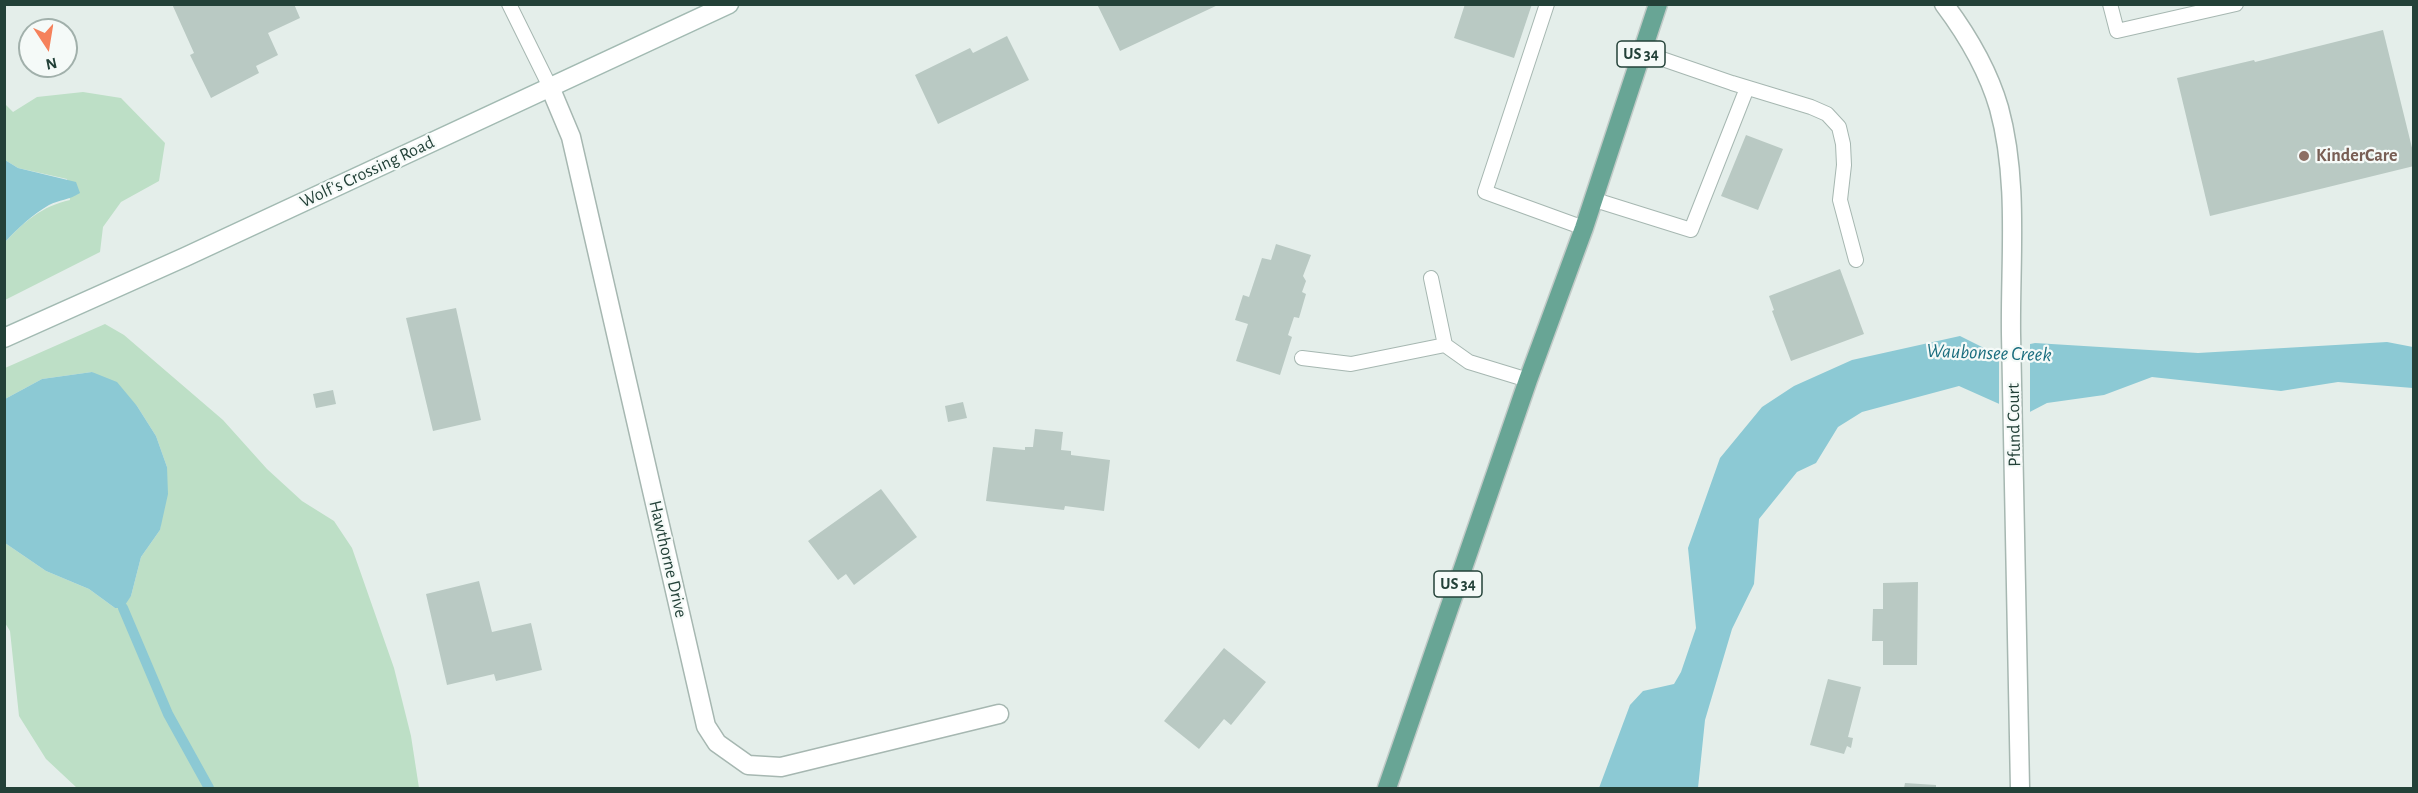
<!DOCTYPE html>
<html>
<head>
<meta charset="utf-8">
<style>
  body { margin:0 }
  #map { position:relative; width:2418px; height:793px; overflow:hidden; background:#e4eeea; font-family:"Alegreya Sans",sans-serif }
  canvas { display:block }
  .frame { position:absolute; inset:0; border:6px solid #234138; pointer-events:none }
  .north { position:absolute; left:18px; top:18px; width:60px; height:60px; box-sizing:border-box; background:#f5faf8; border:2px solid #a1b0ab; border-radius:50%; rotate:168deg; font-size:16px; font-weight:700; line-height:24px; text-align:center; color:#234138 }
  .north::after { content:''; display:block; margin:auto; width:21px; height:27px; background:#f5815b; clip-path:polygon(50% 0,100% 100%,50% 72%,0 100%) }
</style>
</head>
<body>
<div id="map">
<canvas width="2418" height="793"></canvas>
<div class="frame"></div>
<div class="north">N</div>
</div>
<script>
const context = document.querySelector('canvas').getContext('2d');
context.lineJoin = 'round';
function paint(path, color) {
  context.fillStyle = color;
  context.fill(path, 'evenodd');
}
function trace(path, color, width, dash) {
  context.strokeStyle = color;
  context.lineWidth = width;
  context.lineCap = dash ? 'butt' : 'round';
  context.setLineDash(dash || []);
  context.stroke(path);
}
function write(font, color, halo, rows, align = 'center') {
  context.font = font + ' "Alegreya Sans",sans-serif';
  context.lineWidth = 4.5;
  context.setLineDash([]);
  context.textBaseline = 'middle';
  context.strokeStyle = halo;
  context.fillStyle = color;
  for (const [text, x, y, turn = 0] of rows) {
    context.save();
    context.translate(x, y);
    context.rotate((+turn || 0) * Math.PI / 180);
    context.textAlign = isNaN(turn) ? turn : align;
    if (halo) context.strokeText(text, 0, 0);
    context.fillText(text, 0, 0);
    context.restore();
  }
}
paint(new Path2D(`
  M 83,92 L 121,98 L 165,143 L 159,181 L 121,202 L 103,227 L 100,252 L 5,300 L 5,242 C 24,222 42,206 70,200 L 67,179 L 18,168 L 5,160 L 5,104 L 13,112 L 37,97 Z
  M 105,324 L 124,335 L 223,420 L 267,469 L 302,501 L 334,521 L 352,548 L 394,668 L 411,736 L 419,788 L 77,788 L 46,759 L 19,716 L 10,631 L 5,623 L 5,543 L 46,571 L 89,589 L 115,608 L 131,596 L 141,557 L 160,530 L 167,467 L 156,436 L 137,406 L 92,372 L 42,379 L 5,399 L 5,368 Z`), '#bddfc6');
paint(new Path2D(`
  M 5,160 L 18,168 L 76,182 L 80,193 C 69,200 59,200 49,205 C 33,214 17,229 5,242 Z
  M 1960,336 L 1992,352 L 2035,343 L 2198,353 L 2387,342 L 2413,347 L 2413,388 L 2338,382 L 2281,391 L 2152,377 L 2104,395 L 2047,403 L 2024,415 L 1959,386 L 1862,412 L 1838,427 L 1816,463 L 1797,472 L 1759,519 L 1754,584 L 1732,629 L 1705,720 L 1698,788 L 1599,788 L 1630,705 L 1643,691 L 1674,684 L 1681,672 L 1696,628 L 1688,548 L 1720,458 L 1762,407 L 1794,386 L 1852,360 Z
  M 92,372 L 117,382 L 137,406 L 156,436 L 167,467 L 168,494 L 160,530 L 141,557 L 131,596 L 123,608 L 115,608 L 89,589 L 46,571 L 5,543 L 5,399 L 42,379 Z`), '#8cc9d4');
paint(new Path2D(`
  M 2024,343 L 2030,343 L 2030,415 L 2024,418 L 1999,408 L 1999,348 Z`), '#e4eeea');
trace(new Path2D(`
  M 123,608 L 168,714 L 209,788`), '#8cc9d4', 10);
paint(new Path2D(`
  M 172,4 L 294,4 L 300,18 L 268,33 L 278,55 L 256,66 L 259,73 L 211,98 L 190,55 L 194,53 Z
  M 1097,4 L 1220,4 L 1120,51 Z
  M 1465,4 L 1532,4 L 1514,58 L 1454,38 Z
  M 2383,30 L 2414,156 L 2414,166 L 2210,216 L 2177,78 L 2254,60 L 2255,62 Z
  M 1007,36 L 1029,80 L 938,124 L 915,75 L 970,48 L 973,53 Z
  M 1746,135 L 1783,149 L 1758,210 L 1721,196 Z
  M 1276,244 L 1311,255 L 1303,276 L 1306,281 L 1302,292 L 1306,294 L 1299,318 L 1294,317 L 1288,335 L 1292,337 L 1280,375 L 1236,361 L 1248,324 L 1235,320 L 1243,295 L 1249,297 L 1262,258 L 1271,260 Z
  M 1840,269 L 1864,334 L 1791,361 L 1772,311 L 1774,310 L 1769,296 Z
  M 456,308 L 481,420 L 433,431 L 406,318 Z
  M 333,390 L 336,404 L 316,408 L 313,394 Z
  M 963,402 L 967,418 L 948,422 L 945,406 Z
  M 1035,429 L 1063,432 L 1061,450 L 1071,451 L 1071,455 L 1110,460 L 1104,511 L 1065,506 L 1064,510 L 986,501 L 993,447 L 1025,450 L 1025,447 L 1033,447 Z
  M 881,489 L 917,537 L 854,585 L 846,574 L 838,580 L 808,541 Z
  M 479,581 L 492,632 L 531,623 L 542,670 L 496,681 L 494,674 L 447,685 L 426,594 Z
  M 1918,582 L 1917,665 L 1883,665 L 1883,641 L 1872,641 L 1873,609 L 1883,609 L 1883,583 Z
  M 1224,648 L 1266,682 L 1231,725 L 1224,719 L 1199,749 L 1164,721 Z
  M 1828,679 L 1861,687 L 1848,737 L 1853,738 L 1851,748 L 1847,746 L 1844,754 L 1810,745 Z
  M 1905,783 L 1936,785 L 1936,788 L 1904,788 Z`), '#b9c9c3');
const service = new Path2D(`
  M 509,4 L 550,87
  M 1547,4 L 1485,192 L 1584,228
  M 2110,4 L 2117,31 L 2236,4
  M 1642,52 L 1732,83 L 1811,107 L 1827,114 L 1839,127 L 1843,144 L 1844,165 L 1840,200 L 1856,260
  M 1592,199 L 1691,230 L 1747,88
  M 1431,278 L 1445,345 L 1469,362 L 1528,380
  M 1302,358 L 1351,364 L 1445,345`);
const minor = new Path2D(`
  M 1944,4 C 1968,36 1988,70 1999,108 C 2019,181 2010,260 2011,334 C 2014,486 2018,637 2020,788
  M 550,87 L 571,137 L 706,726 L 717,743 L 748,765 L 781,767 L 999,714`);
const secondary = new Path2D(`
  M 4,338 L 185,257 L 729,4`);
const primary = new Path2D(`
  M 1387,788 L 1528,380 L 1584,228 L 1658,4`);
trace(service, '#a6b7b1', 16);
trace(minor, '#a6b7b1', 21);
trace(secondary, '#a2bab2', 21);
trace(primary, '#c1cac7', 21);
trace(service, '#fff', 14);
trace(minor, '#fff', 18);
trace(secondary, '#fff', 18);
trace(primary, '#68a595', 18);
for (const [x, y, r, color] of [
  [2304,156,6,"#8d6e63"]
]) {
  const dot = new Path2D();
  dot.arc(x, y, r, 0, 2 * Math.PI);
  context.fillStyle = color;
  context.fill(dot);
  trace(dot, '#f5faf8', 2);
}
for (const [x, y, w] of [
  [1641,54,48],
  [1458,584,48]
]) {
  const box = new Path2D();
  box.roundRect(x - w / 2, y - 13, w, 26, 4.5);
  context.fillStyle = '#f5faf8';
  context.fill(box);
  trace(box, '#234138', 1.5);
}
write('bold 16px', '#234138', null, [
  ["US 34",1641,54],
  ["US 34",1458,584]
]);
write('bold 18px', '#785e54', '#f5faf8', [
  ["KinderCare",2316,156]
], 'left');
write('18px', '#234138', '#f5faf8', [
  ["Wolf's Crossing Road",367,172,-25],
  ["Pfund Court",2014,425,-91],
  ["Hawthorne Drive",668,559,77]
]);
write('italic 20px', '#1b6e7f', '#f5faf8', [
  ["Waubonsee Creek",1989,353,2]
]);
</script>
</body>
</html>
